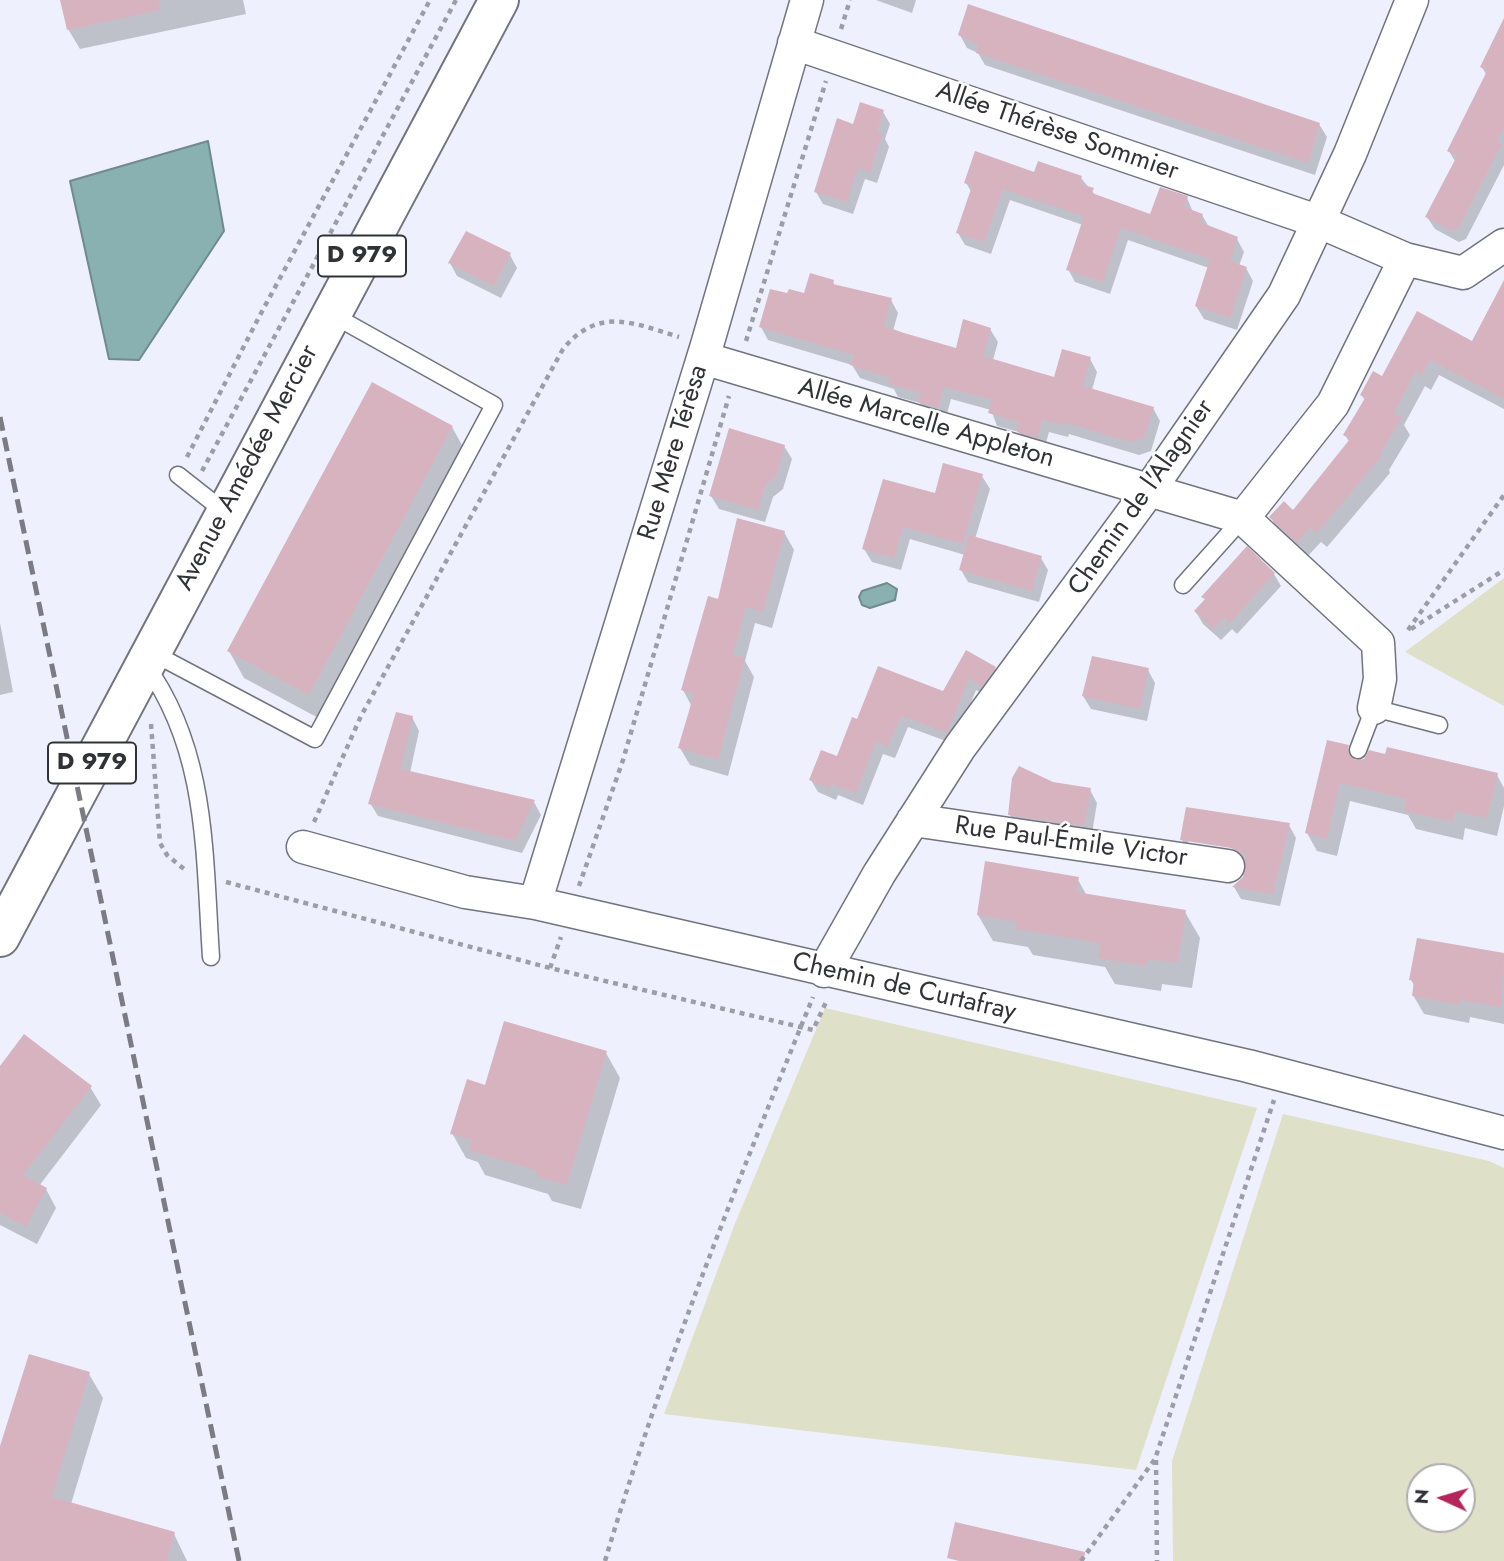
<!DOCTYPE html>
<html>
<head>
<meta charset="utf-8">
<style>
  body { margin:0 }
  #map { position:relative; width:1504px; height:1561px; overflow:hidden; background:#eef1fd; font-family:Jost,sans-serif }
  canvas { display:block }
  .north { position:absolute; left:1406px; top:1463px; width:70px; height:70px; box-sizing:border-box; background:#fff; border:2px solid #adadaf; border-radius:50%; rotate:274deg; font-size:19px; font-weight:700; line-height:28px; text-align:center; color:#313236 }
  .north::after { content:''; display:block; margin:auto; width:24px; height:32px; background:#b4265b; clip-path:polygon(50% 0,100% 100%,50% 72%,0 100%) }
</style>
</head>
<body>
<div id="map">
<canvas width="1504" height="1561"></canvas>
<div class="north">N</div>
</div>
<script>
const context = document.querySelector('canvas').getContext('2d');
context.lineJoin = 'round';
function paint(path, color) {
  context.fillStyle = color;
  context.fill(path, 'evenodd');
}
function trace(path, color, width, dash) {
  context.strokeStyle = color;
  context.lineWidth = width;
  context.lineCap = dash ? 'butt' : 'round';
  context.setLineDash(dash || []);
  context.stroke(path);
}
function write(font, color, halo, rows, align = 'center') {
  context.font = font + ' Jost,sans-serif';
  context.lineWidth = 5;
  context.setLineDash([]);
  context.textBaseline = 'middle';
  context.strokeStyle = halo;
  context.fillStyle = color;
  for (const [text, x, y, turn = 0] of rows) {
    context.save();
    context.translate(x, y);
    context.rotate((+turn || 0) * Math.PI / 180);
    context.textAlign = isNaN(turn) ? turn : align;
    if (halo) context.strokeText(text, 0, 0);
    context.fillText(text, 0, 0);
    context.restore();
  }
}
paint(new Path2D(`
  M 1504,578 L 1504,706 L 1405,652 Z
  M 825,1008 L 1257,1108 L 1136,1470 L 664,1414 L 734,1226 Z
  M 1283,1114 L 1489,1161 L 1504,1168 L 1504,1561 L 1173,1561 L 1172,1461 ZM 1420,1477 L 1462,1477 L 1462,1519 L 1420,1519 Z`), '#dee0c7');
const water = new Path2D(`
  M 208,141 L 224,231 L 139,360 L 109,359 L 70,181 Z
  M 887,583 L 897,589 L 895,600 L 870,608 L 862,605 L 859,597 L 862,591 Z`);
paint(water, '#89b1b1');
trace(water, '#6f8b8c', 2);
paint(new Path2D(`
  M 62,0 L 243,0 L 246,14 L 80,49 L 68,29 Z
  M 876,0 L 916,0 L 912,13 Z
  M 1504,22 L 1504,165 L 1466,239 L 1459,242 L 1435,229 L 1427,217 L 1456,163 L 1449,151 L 1487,76 L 1482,67 Z
  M 960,35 L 1319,124 L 1327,137 L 1315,175 L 985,65 L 978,53 L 967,48 Z
  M 883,112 L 890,124 L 885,139 L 889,147 L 877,183 L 865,179 L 853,214 L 823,204 L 816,192 L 854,126 Z
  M 1035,174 L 1081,178 L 1096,196 L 1151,216 L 1187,198 L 1193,212 L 1202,215 L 1209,227 L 1237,239 L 1244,252 L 1239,266 L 1246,268 L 1253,281 L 1237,330 L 1204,319 L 1196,306 L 1209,268 L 1128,240 L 1110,294 L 1075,282 L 1068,269 L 1083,225 L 1010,200 L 991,254 L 965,245 L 958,233 L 972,193 L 966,183 Z
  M 510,255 L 517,268 L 501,298 L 457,276 L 450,263 Z
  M 833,282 L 835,286 L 891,300 L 898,313 L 893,331 L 957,350 L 990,329 L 998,342 L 993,360 L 1056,379 L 1090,359 L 1097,372 L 1092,390 L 1153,408 L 1160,421 L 1151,451 L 1139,455 L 1069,434 L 1068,437 L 1049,432 L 1044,450 L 1026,445 L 1019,432 L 997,426 L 991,410 L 951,399 L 945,421 L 927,415 L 920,403 L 898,397 L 894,389 L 860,378 L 852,365 L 768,340 L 761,327 L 788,296 L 805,295 Z
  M 1504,300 L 1504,409 L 1439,375 L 1431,390 L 1425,386 L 1404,425 L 1410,435 L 1389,470 L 1390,473 L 1327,547 L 1321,542 L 1307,557 L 1281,533 L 1271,518 L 1294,513 L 1350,443 L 1345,435 L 1365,401 L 1362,395 L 1382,378 L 1473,344 Z
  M 452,427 L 467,454 L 324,721 L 244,678 L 229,651 Z
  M 784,446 L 792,459 L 783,489 L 773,497 L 765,522 L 719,509 L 711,496 Z
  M 982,476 L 990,489 L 975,539 L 1041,558 L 1048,570 L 1039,602 L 968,582 L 961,570 L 965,555 L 910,539 L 901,570 L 872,562 L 864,549 L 936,495 Z
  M 784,532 L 794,550 L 772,628 L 755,623 L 745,661 L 754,677 L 728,776 L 690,765 L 680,748 L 692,707 L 683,690 Z
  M 1274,574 L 1281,586 L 1237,634 L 1232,629 L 1221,640 L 1203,624 L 1196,612 L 1206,601 L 1203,597 Z
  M 0,623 L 13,692 L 0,695 Z
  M 966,653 L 995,668 L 1002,681 L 989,697 L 976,690 L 954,744 L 908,727 L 895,758 L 883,754 L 863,805 L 838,795 L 836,800 L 818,792 L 811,780 L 838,758 L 858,721 L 944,693 Z
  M 1148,670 L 1155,683 L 1147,721 L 1091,709 L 1083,696 Z
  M 412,717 L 419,731 L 410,773 L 534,802 L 541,815 L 522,853 L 378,816 L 370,803 Z
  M 1347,747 L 1356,762 L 1387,756 L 1497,775 L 1504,788 L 1504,806 L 1497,836 L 1465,828 L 1463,840 L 1416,829 L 1408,815 L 1350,801 L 1337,856 L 1317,851 L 1307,833 Z
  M 1090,790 L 1097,803 L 1091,839 L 1017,828 L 1010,815 Z
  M 1289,825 L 1296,838 L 1280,906 L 1241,899 L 1234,887 L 1244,878 L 1246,863 L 1189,853 L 1182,840 ZM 1188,840 L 1240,847 L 1239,851 L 1188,843 Z
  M 1077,878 L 1087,896 L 1185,912 L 1200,938 L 1192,988 L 1162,984 L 1161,991 L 1115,984 L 1105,967 L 1033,955 L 1028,947 L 993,941 L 978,915 Z
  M 1418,940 L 1504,955 L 1504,1024 L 1470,1017 L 1469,1023 L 1424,1014 L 1413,995 L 1415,987 L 1411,980 Z
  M 606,1053 L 620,1078 L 581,1209 L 552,1201 L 548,1194 L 485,1175 L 478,1162 L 466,1158 L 452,1133 L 486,1087 Z
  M 0,1069 L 90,1087 L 101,1105 L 39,1186 L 46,1189 L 56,1208 L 37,1244 L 0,1225 Z
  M 89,1374 L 103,1398 L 71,1504 L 174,1534 L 187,1561 L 0,1561 L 0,1452 Z`), '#0003');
paint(new Path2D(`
  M 60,0 L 159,0 L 160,10 L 67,30 Z
  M 968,4 L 1320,123 L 1308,163 L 976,53 L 978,45 L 958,35 Z
  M 1504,18 L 1504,127 L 1497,141 L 1502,144 L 1459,227 L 1451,230 L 1425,217 L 1457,156 L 1447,151 L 1487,71 L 1480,67 Z
  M 860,102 L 884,110 L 877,131 L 883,134 L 870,172 L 858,168 L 847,202 L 814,192 L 837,118 L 853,124 Z
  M 975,151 L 1034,172 L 1038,161 L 1082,176 L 1080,184 L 1094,188 L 1092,193 L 1150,214 L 1160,187 L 1188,196 L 1184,207 L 1203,214 L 1200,222 L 1238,237 L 1230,261 L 1247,267 L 1230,318 L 1195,306 L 1210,259 L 1121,228 L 1103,282 L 1066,270 L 1084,216 L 1003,189 L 984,242 L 956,233 L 972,186 L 964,183 Z
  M 466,231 L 511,253 L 494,286 L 448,263 Z
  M 810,273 L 834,280 L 833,284 L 892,298 L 884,326 L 904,333 L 956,348 L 963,319 L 991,328 L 983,356 L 1054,377 L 1062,349 L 1091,357 L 1083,386 L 1154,407 L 1144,438 L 1131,442 L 1062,422 L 1061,425 L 1042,420 L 1037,438 L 1017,432 L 1019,422 L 988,413 L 992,400 L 944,387 L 938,408 L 918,402 L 921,393 L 889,384 L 890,378 L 850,365 L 854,355 L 759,327 L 770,289 L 787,293 L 789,289 L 804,293 Z
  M 1504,280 L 1504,399 L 1430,360 L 1422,375 L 1416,371 L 1394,413 L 1402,417 L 1380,454 L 1382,456 L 1317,533 L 1311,527 L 1297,543 L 1269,517 L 1284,501 L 1293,510 L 1350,439 L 1343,435 L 1365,398 L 1360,395 L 1373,371 L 1382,376 L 1417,311 L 1472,341 Z
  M 372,382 L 453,426 L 309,695 L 227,651 Z
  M 729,428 L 785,445 L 776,477 L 766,484 L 758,510 L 709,496 Z
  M 943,463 L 983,474 L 963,544 L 903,527 L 894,558 L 862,549 L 883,479 L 935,493 Z
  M 737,518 L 785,531 L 763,612 L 746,607 L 733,655 L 745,658 L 718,760 L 678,748 L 694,694 L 681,690 L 708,596 L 718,599 Z
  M 969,535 L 1042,556 L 1032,591 L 959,570 Z
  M 1247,546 L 1275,573 L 1230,623 L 1224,617 L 1213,629 L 1194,611 L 1205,599 L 1201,597 Z
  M 966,650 L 996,667 L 982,686 L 969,679 L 947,733 L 901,716 L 888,747 L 876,742 L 856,793 L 831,784 L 829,788 L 809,780 L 821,750 L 837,756 L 852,717 L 857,719 L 878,666 L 943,691 Z
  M 1092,656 L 1149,668 L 1140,709 L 1082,696 Z
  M 396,712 L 413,716 L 401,769 L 535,800 L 515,841 L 368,804 Z
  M 1327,740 L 1349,745 L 1348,752 L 1355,760 L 1364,759 L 1369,750 L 1385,754 L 1387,747 L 1498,773 L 1487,818 L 1455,811 L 1453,822 L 1404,811 L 1406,799 L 1340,783 L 1327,839 L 1305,833 Z
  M 1019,766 L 1053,782 L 1091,788 L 1084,826 L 1008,815 L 1012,778 Z
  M 1186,807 L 1290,823 L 1273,894 L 1232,887 L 1243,877 L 1245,855 L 1231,848 L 1180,840 Z
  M 985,861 L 1079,877 L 1076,892 L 1186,910 L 1178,963 L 1148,959 L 1147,966 L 1098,958 L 1100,943 L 1016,929 L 1017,922 L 977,915 Z
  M 1417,938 L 1504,953 L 1501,1007 L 1460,1000 L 1459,1005 L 1412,996 L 1414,981 L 1409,980 Z
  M 504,1021 L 607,1051 L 567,1185 L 536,1176 L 537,1171 L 469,1150 L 472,1140 L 450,1134 L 467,1079 L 485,1085 Z
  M 24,1034 L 92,1086 L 23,1175 L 47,1188 L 26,1227 L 0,1213 L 0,1066 Z
  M 29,1354 L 90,1372 L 52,1497 L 175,1532 L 167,1561 L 0,1561 L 0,1446 Z
  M 955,1522 L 1085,1552 L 1084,1561 L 959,1561 L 947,1558 Z`), '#d6b3bf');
const lane = new Path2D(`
  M 178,475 L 225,512
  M 1183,585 L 1243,518
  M 151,652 L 315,739 L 494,405 L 331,314
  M 145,664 C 208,751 204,854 211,957
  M 1358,750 L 1374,708 L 1439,725`);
const street = new Path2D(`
  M 794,43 L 1320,222 L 1405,259 L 1463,273 L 1504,245
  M 703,358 L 1243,518 L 1333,404 L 1405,259
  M 1243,518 L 1378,643 L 1380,679 L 1374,708
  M 913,820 L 1228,866
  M 303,847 L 465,892 L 535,903 L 1248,1066 L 1504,1133
  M 535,903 L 707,345 L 807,0
  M 824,971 L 879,874 L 960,747 L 1150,489 L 1284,295 L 1350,154 L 1412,0`);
const primary = new Path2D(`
  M 0,937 L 499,0`);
trace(lane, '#71737e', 19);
trace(street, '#71737e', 35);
trace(primary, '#71737e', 42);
trace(new Path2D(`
  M 841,29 L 850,0
  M 746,341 L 826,81
  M 187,457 L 259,317 L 430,0
  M 202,471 L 456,0
  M 1411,629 L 1504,570
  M 1408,630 L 1504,495
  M 151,724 L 160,843 L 167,855 L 184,869
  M 314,822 L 361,716 L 563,349 C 599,306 633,323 679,337
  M 226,882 L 550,968 L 813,1030 L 827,1000
  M 579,886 L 623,760 L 729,396
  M 550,968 L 561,937
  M 1156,1460 L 1157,1561
  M 605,1561 C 662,1369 737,1183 813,997
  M 1081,1561 L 1155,1459 L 1274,1100`), '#9b9ea6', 4.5, [5, 5]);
trace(lane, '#fff', 16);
trace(street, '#fff', 32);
trace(primary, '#fff', 38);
trace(new Path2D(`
  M 0,417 L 239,1561`), '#7b7c83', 5, [14, 7]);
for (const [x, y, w] of [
  [362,256,88],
  [92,763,88]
]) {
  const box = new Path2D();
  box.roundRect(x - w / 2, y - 20.5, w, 41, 5);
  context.fillStyle = '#fff';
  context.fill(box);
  trace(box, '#313236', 2);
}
write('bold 24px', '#313236', null, [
  ["D 979",362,256],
  ["D 979",92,763]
]);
write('26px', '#313236', '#fff', [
  ["Allée Thérèse Sommier",1057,132,19],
  ["Allée Marcelle Appleton",926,424,16],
  ["Rue Mère Térèsa",674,453,-73],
  ["Avenue Amédée Mercier",248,468,-62],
  ["Chemin de l'Alagnier",1142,498,-55],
  ["Rue Paul-Émile Victor",1071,843,8],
  ["Chemin de Curtafray",904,988,13]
]);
</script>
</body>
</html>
